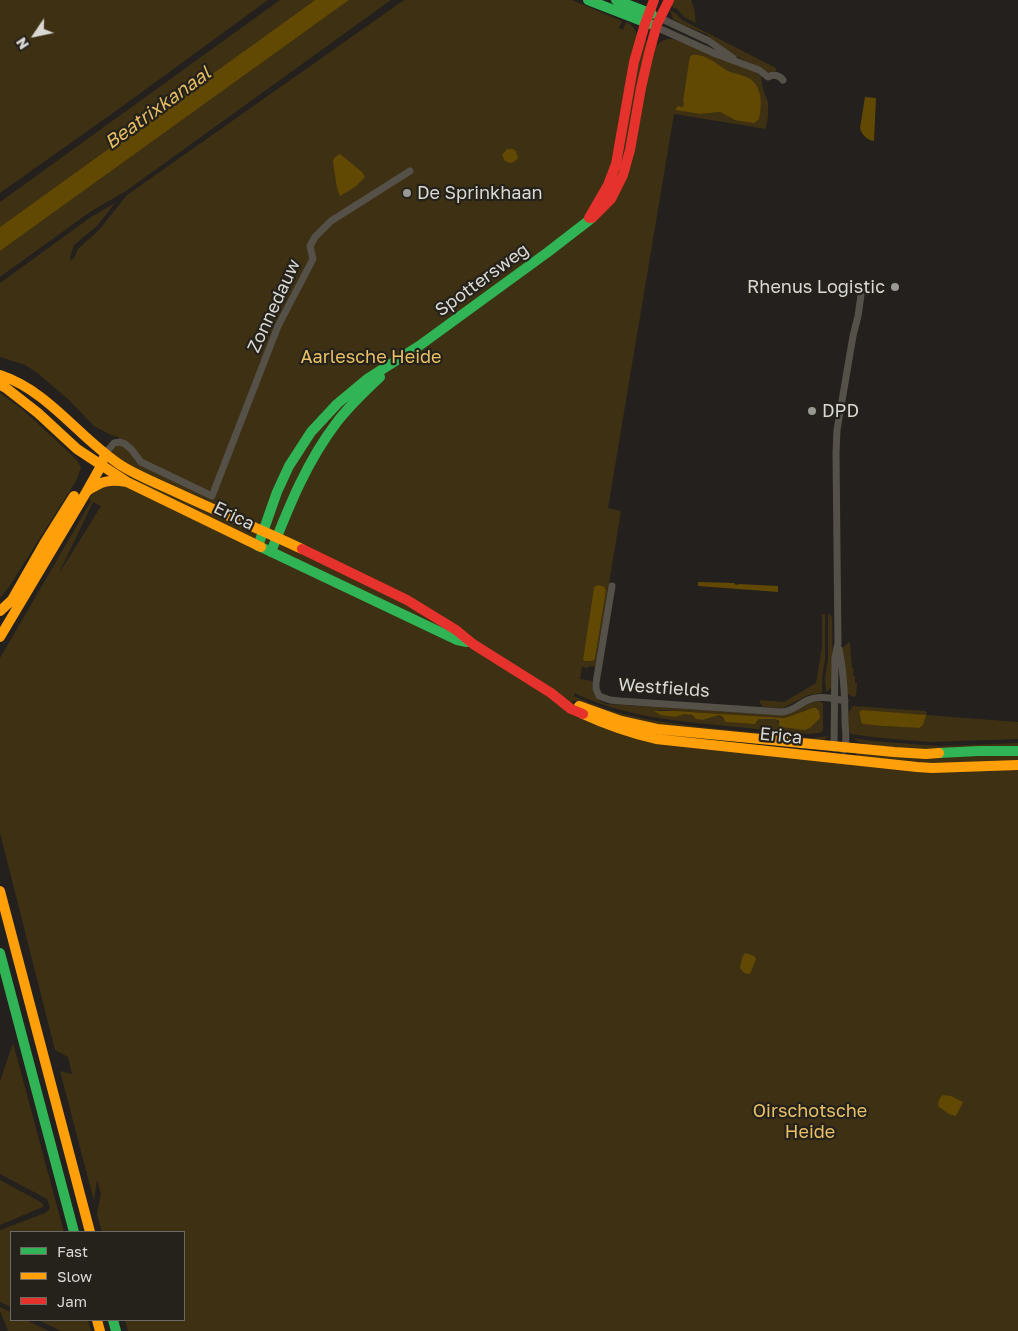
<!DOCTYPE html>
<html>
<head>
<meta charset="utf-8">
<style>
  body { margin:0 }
  #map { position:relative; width:1018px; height:1331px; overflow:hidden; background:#23201d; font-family:"Golos Text",sans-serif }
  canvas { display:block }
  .legend { position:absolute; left:10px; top:1231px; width:175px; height:90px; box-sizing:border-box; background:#25211b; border:1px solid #6d6a65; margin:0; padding:6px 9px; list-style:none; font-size:15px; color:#dad8d3 }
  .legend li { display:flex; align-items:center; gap:10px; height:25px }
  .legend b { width:25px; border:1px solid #6d6a65 }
  .north { position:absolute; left:10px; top:10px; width:50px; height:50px; -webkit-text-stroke:4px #25211b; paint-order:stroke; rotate:236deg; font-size:14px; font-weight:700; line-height:20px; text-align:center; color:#dad8d3 }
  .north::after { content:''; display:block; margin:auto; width:18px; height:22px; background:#dad8d3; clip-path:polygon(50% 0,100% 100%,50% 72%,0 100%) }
</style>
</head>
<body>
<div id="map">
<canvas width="1018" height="1331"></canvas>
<ul class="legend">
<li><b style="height:6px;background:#30b455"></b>Fast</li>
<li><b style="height:6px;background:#ff9f0a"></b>Slow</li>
<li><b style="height:6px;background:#e5322d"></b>Jam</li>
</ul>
<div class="north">N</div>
</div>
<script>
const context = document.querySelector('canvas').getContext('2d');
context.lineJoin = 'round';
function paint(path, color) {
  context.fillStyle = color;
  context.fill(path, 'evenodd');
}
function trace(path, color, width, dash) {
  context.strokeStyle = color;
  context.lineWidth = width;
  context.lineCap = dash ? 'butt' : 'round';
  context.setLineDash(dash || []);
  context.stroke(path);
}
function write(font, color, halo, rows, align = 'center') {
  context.font = font + ' "Golos Text",sans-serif';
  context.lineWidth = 4.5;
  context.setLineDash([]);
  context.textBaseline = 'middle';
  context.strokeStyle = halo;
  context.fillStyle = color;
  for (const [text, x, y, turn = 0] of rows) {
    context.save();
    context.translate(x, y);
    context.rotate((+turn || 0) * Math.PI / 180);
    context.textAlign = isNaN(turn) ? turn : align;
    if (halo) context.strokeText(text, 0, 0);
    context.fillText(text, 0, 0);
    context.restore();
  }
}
paint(new Path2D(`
  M 0,0 L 268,0 L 120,108 L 0,193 Z
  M 280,0 L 315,0 L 0,227 L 0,202 Z
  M 349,0 L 391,0 L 126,191 L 90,212 L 0,277 L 0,251 Z
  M 404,0 L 572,0 L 622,21 L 619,28 L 623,30 L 626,22 C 633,25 635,29 637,36 L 657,45 C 660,42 663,40 668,39 C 681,37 741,66 756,72 L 761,77 L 763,89 L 768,102 L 768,116 L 766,129 L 674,114 L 608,508 L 621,511 L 595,667 L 589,666 L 588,668 L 582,667 L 580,679 L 592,681 C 591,693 595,700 606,704 L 783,715 C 797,713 807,700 821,702 L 823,703 L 823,730 L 820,733 L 808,734 C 777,731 746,728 716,725 C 665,720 622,715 574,693 L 574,696 C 617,717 663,723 711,728 C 741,731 770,734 799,737 L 812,738 L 829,736 L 821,742 L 670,729 L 592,709 L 573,700 L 571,711 L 615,730 L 837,760 L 1018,768 L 1018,1331 L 128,1331 L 125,1320 L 184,1320 L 184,1232 L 102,1232 L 97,1214 L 101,1194 L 97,1180 L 94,1201 L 60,1071 L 72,1074 L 68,1057 L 55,1050 L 0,833 L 0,658 L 83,515 L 91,501 L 89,498 L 99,488 L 113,485 L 125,463 L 112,454 C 112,446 121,445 127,442 L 118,437 L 113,436 L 94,426 L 69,400 L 36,372 L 25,365 L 0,357 L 0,283 L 91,217 L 115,203 L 97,226 L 74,245 L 70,257 L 71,260 L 74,258 L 78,249 L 99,230 L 127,195 ZM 700,55 L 715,63 L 728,72 L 746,76 L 750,79 L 732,118 L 720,112 L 700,114 L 675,110 L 684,105 L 683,101 L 690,57 ZM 93,502 L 101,506 L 60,572 L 60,571 ZM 594,587 L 606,588 L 606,591 L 595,659 L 584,661 L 583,659 ZM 660,710 L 785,718 L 820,716 L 808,730 L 779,723 L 775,719 L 759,719 L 755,724 L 753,724 L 725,722 L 723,718 L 719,715 C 713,716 709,719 703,720 C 693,721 691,708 677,717 L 655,712 Z
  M 672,0 L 691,0 L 694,8 L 696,23 L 684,17 L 677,9 L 670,6 Z
  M 670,10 L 675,13 L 682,20 L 776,68 L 776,71 L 770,73 L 733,55 L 706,34 L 682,24 L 673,19 Z
  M 0,393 L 22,409 L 77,460 L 81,468 L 76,481 L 33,549 L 9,587 L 0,598 Z
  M 822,614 L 825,614 L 825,659 L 822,679 L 822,693 L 808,695 L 783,708 L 763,707 L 760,703 L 760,700 L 784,702 L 816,683 L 822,647 Z
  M 828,614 L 830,614 L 832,618 L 833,682 L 831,688 L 826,692 L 825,679 L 828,659 Z
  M 850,642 L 852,668 L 854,669 L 853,676 L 855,676 L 855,683 L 857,683 L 856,695 L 855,697 L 849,695 L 845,689 L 842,648 L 848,643 Z
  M 853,706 L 926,711 L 927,715 L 1018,722 L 1018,739 L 930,742 L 881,738 L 851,734 C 847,726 846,713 853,706 ZM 859,712 L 919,728 L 883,726 L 860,721 Z
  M 853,738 L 872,741 L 939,746 L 1018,743 L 1018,747 L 926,750 L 866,745 L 859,742 Z
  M 857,751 L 942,757 L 1018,755 L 1018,761 L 929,766 L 856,757 Z
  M 13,1043 L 64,1232 L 11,1232 L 11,1307 L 0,1302 L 0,1230 L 45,1213 L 48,1211 L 50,1207 L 47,1199 L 0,1174 L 0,1081 Z
  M 0,1180 L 39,1201 L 43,1204 L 43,1207 L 0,1225 Z
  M 0,1307 L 11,1312 L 11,1320 L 26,1320 L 49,1331 L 8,1331 L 0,1311 Z
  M 38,1320 L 88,1320 L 91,1331 L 61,1331 Z`), '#3e3013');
paint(new Path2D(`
  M 315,0 L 349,0 L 0,251 L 0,227 Z
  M 692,55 C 706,53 717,65 728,71 C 734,74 741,74 747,77 C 763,85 762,105 759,119 L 754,123 L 740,121 L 735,120 L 720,112 L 700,114 L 675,110 L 678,106 L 682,107 L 684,105 L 683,101 L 689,61 L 690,57 Z
  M 865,97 L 876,98 L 874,141 C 867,140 861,134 860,128 Z
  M 507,149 L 513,149 L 516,151 L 518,158 L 514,162 L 510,163 L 505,161 L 502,155 Z
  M 340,154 L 362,172 L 365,177 L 355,187 L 340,196 L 337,188 L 333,162 L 334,158 Z
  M 698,582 L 734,583 L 736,585 L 739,584 L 778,586 L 778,592 L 698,586 Z
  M 598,585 L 605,587 L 606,591 L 595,659 L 592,661 L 584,661 L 583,659 L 594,587 Z
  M 813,708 L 816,708 L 819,711 L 820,718 L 810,728 L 806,730 L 781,727 L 779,726 L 779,721 L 775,719 L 759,719 L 755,724 L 753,724 L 725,722 L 723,717 L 719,715 L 703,720 L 696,719 L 692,715 L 684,714 L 676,717 L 660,715 L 654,711 L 676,711 L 785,718 Z
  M 862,710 L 926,715 L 923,725 L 919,728 L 883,726 L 863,724 L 861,722 L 859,712 Z
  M 745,953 L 754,956 L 756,959 L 750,974 L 744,973 L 740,968 L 742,958 Z
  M 943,1095 L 951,1096 L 963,1102 L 956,1116 L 949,1114 L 939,1107 C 937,1103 939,1098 943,1095 Z`), '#614803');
trace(new Path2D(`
  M 660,18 L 709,41 L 733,58
  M 656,27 L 716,54 L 759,70 L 768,77 C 773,74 779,75 783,80
  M 105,454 L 114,443 L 120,442 L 125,444 L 131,449 L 141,462 L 212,496 L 278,326 L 313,259 L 310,246 L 315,237 L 331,221 L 410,171
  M 612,586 L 596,683 L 596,689 L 599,696 L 610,700 L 620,701 L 782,712 C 793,711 799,704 808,700 C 819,695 834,698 845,701
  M 839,649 C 844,673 845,698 845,723 C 846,731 847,741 844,750
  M 834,748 L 835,657 L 838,643 L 836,453 L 837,430 L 853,336 L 858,316 L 861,295`), '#555149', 7);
trace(new Path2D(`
  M 588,0 L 650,24
  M 616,0 L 652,14
  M 258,546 L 277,492 L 289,466 L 311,432 L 337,404 L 367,379 L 419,346 L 548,252 L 592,218
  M 261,547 L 457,640 L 467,642
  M 271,552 C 289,506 307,461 337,422 C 350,405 365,391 380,377
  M 939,753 L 979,751 L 1018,751
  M 0,953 L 74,1232
  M 113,1320 L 116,1331`), '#30b455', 10);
trace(new Path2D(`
  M 0,375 C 49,391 79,438 122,466 C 140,477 161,485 180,494 C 221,513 262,530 302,549
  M 0,385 L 6,388 L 38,413 L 77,449 L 127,482 L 261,547
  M 87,491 C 102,481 109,479 127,482
  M 0,611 L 12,600 L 44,544 L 74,496
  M 0,637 L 87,491 L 101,466 L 105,454
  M 579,706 L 621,721 L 657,729 L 894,752 L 926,754 L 939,753
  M 583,714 C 607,725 630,733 656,739 L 917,767 L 932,768 L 1018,765
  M 0,891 L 90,1232
  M 97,1320 L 100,1331`), '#ff9f0a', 10);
trace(new Path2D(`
  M 589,218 L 608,185 L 616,164 L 634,62 L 645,24 L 654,0
  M 592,218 L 611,199 L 623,175 L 630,150 L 641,88 L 649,53 L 657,24 L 669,0
  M 302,549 L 407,600 L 456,630 L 473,644 L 551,693 L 571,709 L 583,714`), '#e5322d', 10);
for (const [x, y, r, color] of [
  [407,193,5,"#9a9893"],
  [895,287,5,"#9a9893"],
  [812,411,5,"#9a9893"]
]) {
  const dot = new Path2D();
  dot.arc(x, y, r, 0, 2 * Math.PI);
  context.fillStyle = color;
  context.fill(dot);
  trace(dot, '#25211b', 2);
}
write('18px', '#dad8d3', '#25211b', [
  ["De Sprinkhaan",417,193],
  ["Rhenus Logistic",885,287,"right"],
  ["DPD",822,411]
], 'left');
write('18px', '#dad8d3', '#25211b', [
  ["Spottersweg",482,280,-36],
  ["Zonnedauw",274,306,-65],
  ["Erica",234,516,26],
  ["Westfields",664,688,4],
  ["Erica",781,736,6]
]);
write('18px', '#e9c064', '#25211b', [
  ["Aarlesche Heide",371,357],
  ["Oirschotsche",810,1111],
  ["Heide",810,1132]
]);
write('italic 19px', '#e6be62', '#25211b', [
  ["Beatrixkanaal",158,108,-36]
]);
</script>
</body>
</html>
